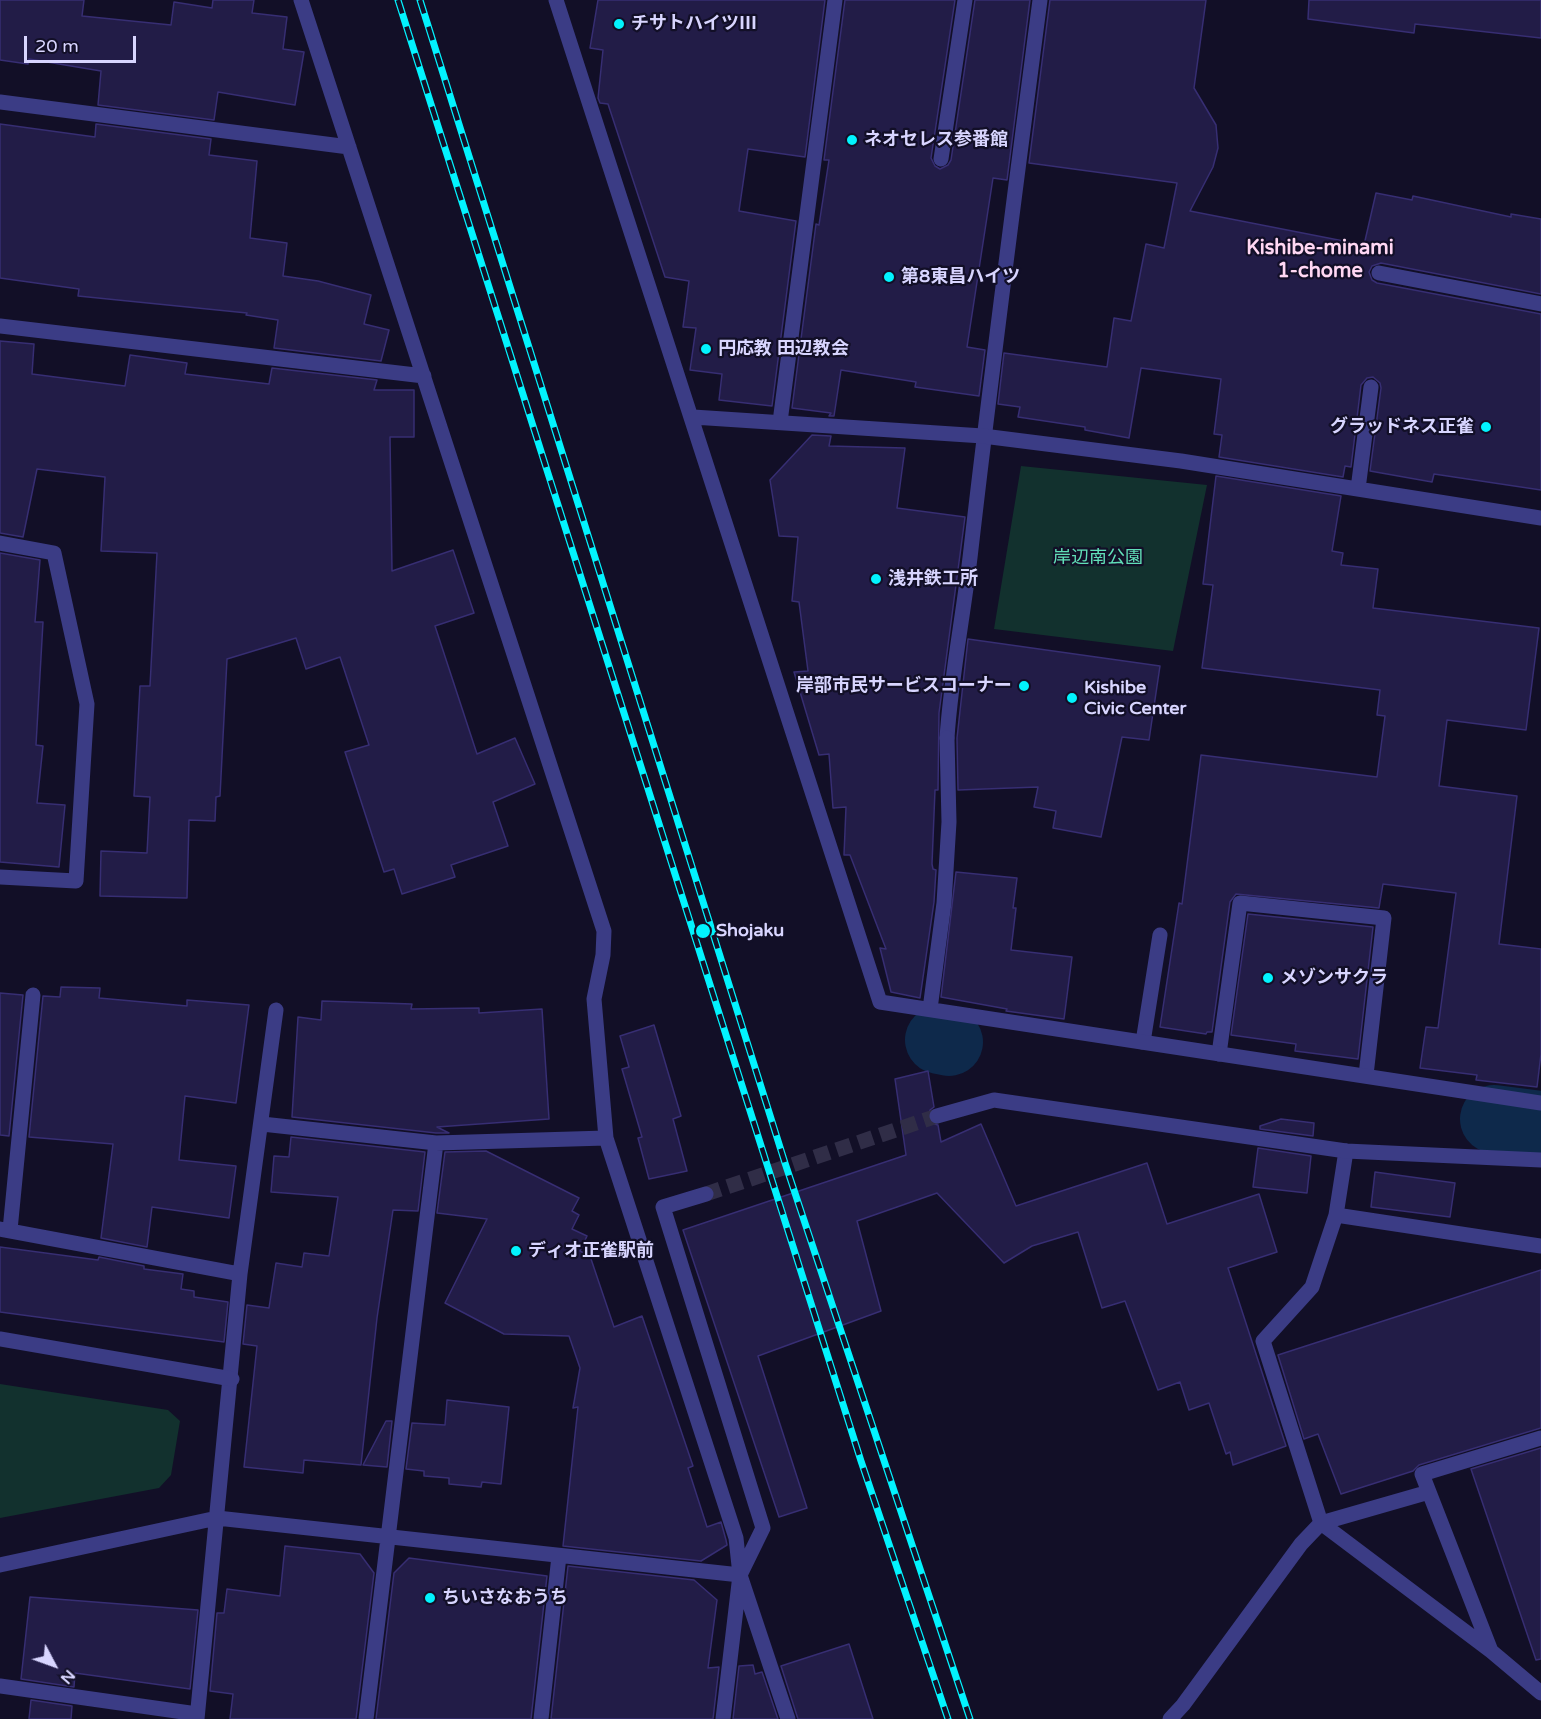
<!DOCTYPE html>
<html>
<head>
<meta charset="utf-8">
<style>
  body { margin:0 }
  #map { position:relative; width:1541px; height:1719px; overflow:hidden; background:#120f27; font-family:"Varela Round",sans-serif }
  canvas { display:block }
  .north { position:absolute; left:24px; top:1635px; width:60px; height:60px; -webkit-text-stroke:4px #120f27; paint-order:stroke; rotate:131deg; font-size:16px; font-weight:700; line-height:24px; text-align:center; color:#d8d5ff }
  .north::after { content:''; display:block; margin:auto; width:21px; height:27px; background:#d8d5ff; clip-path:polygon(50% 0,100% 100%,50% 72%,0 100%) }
  .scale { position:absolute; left:24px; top:36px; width:112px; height:27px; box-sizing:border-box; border:3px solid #d8d5ff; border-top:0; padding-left:8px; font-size:18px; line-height:21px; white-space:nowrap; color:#d8d5ff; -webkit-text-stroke:4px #120f27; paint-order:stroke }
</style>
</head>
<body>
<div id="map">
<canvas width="1541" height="1719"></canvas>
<div class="north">N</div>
<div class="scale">20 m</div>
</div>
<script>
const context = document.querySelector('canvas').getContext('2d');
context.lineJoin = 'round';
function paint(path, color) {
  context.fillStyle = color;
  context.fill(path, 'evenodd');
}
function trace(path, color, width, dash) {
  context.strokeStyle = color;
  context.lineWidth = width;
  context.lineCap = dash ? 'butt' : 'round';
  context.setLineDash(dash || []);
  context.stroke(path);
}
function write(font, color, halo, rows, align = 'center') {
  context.font = font + ' "Varela Round","Noto Sans JP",sans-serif';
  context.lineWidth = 4.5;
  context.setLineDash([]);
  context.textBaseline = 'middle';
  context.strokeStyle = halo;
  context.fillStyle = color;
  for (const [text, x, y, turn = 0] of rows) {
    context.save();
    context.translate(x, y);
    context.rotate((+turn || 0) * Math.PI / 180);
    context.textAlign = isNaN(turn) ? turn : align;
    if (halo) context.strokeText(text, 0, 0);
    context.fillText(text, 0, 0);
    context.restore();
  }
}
paint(new Path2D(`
  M 1021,466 L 1207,485 L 1173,651 L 994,629 Z
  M 0,1384 L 168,1410 L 180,1421 L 171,1475 L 159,1488 L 0,1518 Z`), '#12312e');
trace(new Path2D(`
  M 939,1040 L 949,1042
  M 1494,1119 L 1541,1125`), '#0e294b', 68);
const building = new Path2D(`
  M 0,0 L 84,0 L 82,16 L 171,25 L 174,2 L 212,8 L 213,0 L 254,0 L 252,13 L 287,17 L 283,49 L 304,52 L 295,105 L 218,92 L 214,120 L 98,105 L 101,71 L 29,59 L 28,64 L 0,60 Z
  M 598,0 L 825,0 L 805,157 L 748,149 L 739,211 L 796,221 L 772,406 L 719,400 L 722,374 L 690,370 L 696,328 L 683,327 L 689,281 L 665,277 L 608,104 L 600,103 L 598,98 L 603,50 L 590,48 Z
  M 845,0 L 955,0 L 931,158 L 935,166 L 940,169 L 948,165 L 951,160 L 975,0 L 1030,0 L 1007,180 L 993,178 L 967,347 L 985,350 L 979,396 L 915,387 L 916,382 L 841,370 L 834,416 L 829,416 L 831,413 L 792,408 L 816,224 L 819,225 L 829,160 L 824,160 Z
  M 1050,0 L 1206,0 L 1194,88 L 1216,125 L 1218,148 L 1213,167 L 1190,211 L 1364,245 L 1376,193 L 1412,200 L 1413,196 L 1511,217 L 1511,214 L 1541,219 L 1541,294 L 1381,263 L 1372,266 L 1369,272 L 1372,280 L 1377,283 L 1541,314 L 1541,490 L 1434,474 L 1432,482 L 1370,471 L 1381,388 L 1380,383 L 1373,377 L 1367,378 L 1361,385 L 1351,467 L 1345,466 L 1343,477 L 1219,457 L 1222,435 L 1214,434 L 1221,379 L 1141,368 L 1129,438 L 1085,430 L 1085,427 L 1018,417 L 1020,407 L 998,404 L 1004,353 L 1107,367 L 1114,318 L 1131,321 L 1146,244 L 1164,248 L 1177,183 L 1029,163 Z
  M 1309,0 L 1541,0 L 1541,38 L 1415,24 L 1414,33 L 1308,19 Z
  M 0,124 L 95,137 L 96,124 L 211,139 L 209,155 L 257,161 L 250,238 L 287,243 L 283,276 L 318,281 L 371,295 L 364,324 L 389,330 L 381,361 L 274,348 L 278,320 L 246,315 L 247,313 L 78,296 L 79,289 L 0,278 Z
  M 0,341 L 34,344 L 32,374 L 125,386 L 130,355 L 187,363 L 185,374 L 269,384 L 272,368 L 377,380 L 374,390 L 414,390 L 414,437 L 390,437 L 392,571 L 453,550 L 474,613 L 435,626 L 477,754 L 515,738 L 535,784 L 493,802 L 508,846 L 451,865 L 455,877 L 402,894 L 394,869 L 384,872 L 345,752 L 369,745 L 340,657 L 306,669 L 296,638 L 227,659 L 220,796 L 216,797 L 215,821 L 189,820 L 187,898 L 100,896 L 101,851 L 147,853 L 150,797 L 134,796 L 140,686 L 150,686 L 157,553 L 101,551 L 105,477 L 37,469 L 23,537 L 0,533 Z
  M 812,435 L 831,436 L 829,446 L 905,448 L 897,508 L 965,517 L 939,713 L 938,790 L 935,790 L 932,864 L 933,869 L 936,870 L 934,902 L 920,998 L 891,992 L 880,948 L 886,949 L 850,855 L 844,855 L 846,807 L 833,808 L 829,754 L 819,755 L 794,672 L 808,671 L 799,602 L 792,601 L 798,537 L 779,536 L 770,480 Z
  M 1216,476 L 1341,496 L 1332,551 L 1343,553 L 1341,565 L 1378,569 L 1373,608 L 1539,628 L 1526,730 L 1447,720 L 1439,786 L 1517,796 L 1499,944 L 1541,949 L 1541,1054 L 1537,1087 L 1476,1080 L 1477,1075 L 1420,1068 L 1426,1027 L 1438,1028 L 1456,893 L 1383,884 L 1379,908 L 1236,894 L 1230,902 L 1212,1032 L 1207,1032 L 1206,1034 L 1160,1027 L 1179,903 L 1182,904 L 1201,755 L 1377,777 L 1385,716 L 1377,715 L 1380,690 L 1202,668 L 1213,585 L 1203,584 Z
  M 0,553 L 40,560 L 35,622 L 43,622 L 36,745 L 43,746 L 37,803 L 65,805 L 59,867 L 0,862 Z
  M 968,639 L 1160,666 L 1149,740 L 1122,737 L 1101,837 L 1053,828 L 1056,811 L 1034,807 L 1038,787 L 958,790 L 957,738 Z
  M 956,872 L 1017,878 L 1013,908 L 1016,908 L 1011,950 L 1072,957 L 1064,1019 L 1006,1011 L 1007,1009 L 941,997 Z
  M 1248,914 L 1373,927 L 1358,1059 L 1295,1051 L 1296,1044 L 1231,1035 Z
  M 61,987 L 100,988 L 99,998 L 187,1006 L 187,1000 L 249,1005 L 236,1103 L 185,1096 L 179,1160 L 236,1166 L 229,1218 L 152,1207 L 147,1247 L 101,1238 L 113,1144 L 29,1137 L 43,996 L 60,997 Z
  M 0,993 L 23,995 L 9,1136 L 0,1135 Z
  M 322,1001 L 412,1004 L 411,1009 L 479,1008 L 479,1013 L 542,1009 L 549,1119 L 437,1127 L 449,1133 L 436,1133 L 292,1117 L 298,1017 L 321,1020 Z
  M 654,1025 L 681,1116 L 673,1119 L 687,1171 L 649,1179 L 638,1138 L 642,1137 L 622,1069 L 629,1067 L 620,1036 Z
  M 928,1071 L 934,1107 L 930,1110 L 928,1118 L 931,1123 L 938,1125 L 941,1142 L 981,1124 L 1016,1206 L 1147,1163 L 1167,1224 L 1259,1194 L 1277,1252 L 1228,1268 L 1286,1446 L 1233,1465 L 1230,1452 L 1226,1454 L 1209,1403 L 1189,1410 L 1180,1382 L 1158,1390 L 1125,1301 L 1102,1308 L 1078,1232 L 1032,1246 L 1004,1263 L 937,1193 L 857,1221 L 881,1311 L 758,1356 L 807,1508 L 779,1517 L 683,1230 L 906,1155 L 895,1079 Z
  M 1281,1119 L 1314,1123 L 1313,1136 L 1260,1129 L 1260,1126 Z
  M 291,1137 L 425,1152 L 418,1211 L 393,1210 L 377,1318 L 361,1465 L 304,1460 L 303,1473 L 244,1467 L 257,1346 L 243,1344 L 247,1305 L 269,1308 L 276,1263 L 302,1267 L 304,1253 L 329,1256 L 338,1197 L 271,1192 L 274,1156 L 289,1157 Z
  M 1258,1148 L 1311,1156 L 1307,1193 L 1253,1187 Z
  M 486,1151 L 579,1198 L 572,1211 L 579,1215 L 572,1229 L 587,1236 L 580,1251 L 590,1256 L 614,1327 L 642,1316 L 693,1466 L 688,1468 L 707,1527 L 721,1522 L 726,1540 L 727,1545 L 701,1561 L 563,1546 L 578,1407 L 573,1408 L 580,1368 L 569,1336 L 504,1334 L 445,1303 L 487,1219 L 437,1213 L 445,1152 Z
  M 1375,1172 L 1455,1183 L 1450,1217 L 1371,1207 Z
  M 0,1247 L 98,1260 L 99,1257 L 144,1266 L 144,1269 L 183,1274 L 181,1289 L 194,1291 L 194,1297 L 228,1302 L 224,1342 L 0,1312 Z
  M 1541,1270 L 1541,1428 L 1419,1465 L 1413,1471 L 1341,1494 L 1318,1434 L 1304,1439 L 1278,1355 Z
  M 447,1400 L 509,1407 L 501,1484 L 482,1482 L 481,1487 L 449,1484 L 449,1478 L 424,1476 L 424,1471 L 406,1469 L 412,1423 L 445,1425 Z
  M 386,1421 L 392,1421 L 387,1467 L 363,1465 Z
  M 1541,1448 L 1541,1659 L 1536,1660 L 1471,1469 Z
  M 285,1546 L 360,1554 L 374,1573 L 356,1719 L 230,1719 L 233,1694 L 210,1691 L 217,1613 L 224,1613 L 227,1589 L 280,1596 Z
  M 409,1558 L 547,1576 L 531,1719 L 376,1719 L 394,1573 Z
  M 568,1566 L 694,1580 L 717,1600 L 708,1668 L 719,1667 L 713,1719 L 551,1719 Z
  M 30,1597 L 198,1610 L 190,1689 L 75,1673 L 74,1687 L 21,1679 Z
  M 849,1644 L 873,1719 L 798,1719 L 781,1666 Z
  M 753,1665 L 755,1674 L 762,1672 L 778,1719 L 733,1719 L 739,1666 Z
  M 31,1700 L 72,1706 L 71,1719 L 29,1719 Z`);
paint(building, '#221c47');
trace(building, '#372e73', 1.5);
trace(new Path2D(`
  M 706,1194 L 937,1116`), '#302d47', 15, [15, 8]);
trace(new Path2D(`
  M 947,738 C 951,675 964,613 971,549 C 992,366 1016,183 1040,0
  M 1143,1042 L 1160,935
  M 1219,1054 L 1240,903 L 1384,918 L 1366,1075
  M 1346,1151 L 1336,1215 L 1312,1287 L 1263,1341 L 1321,1523 L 1429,1492 L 1491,1651
  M 1336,1215 L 1541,1246
  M 1429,1492 L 1422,1474 L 1541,1438
  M 1170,1719 L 1183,1705 L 1301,1544 L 1321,1523 L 1491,1651 L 1541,1693`), '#3b3c85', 15);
trace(new Path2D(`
  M 301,0 L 604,931 L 603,955 L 594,999 L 606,1138 L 736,1538 L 740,1575 L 788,1719
  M 556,0 L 880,1002 L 1541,1103
  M 0,102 L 349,147
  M 941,159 L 965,0
  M 1379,273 L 1541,304
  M 0,326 L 424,376
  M 693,417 L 983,436 L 1181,461 L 1541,518
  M 780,422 L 835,0
  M 1358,489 L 1371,387
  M 0,543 L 54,553 L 87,704 L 76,881 L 0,877
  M 930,1009 L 944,903 L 949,822 L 947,738
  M 937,1116 L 994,1100 L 1346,1151 L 1541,1160
  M 262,1124 L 436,1143 L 606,1138
  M 706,1194 L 663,1207 L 763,1528 L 740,1575 L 723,1719
  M 0,1229 L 240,1274
  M 10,1230 L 33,995
  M 0,1565 L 217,1518 L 740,1575
  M 0,1686 L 197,1714
  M 197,1719 L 240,1274 L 276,1010
  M 366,1719 L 436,1143
  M 541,1719 L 559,1556`), '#3b3c85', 15);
trace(new Path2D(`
  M 0,1339 L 232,1379`), '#3b3c85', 15);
const rail = new Path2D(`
  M 398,0 L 861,1461 L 948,1719
  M 420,0 L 785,1163 L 970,1719`);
trace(rail, '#02f3fe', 7);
trace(rail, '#120f27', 4.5, [14]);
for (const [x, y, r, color] of [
  [619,24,6,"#02f3fe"],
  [852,140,6,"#02f3fe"],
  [889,277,6,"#02f3fe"],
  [706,349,6,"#02f3fe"],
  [1486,427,6,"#02f3fe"],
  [876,579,6,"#02f3fe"],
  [1024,686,6,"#02f3fe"],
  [1072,698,6,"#02f3fe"],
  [703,931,8,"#02f3fe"],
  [1268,978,6,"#02f3fe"],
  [516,1251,6,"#02f3fe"],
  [430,1598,6,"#02f3fe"]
]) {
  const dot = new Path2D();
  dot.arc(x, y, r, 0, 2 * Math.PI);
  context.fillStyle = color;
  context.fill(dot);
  trace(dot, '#120f27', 2);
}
write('bold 18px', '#d8d5ff', '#120f27', [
  ["チサトハイツⅢ",631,24],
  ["ネオセレス参番館",864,140],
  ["第8東昌ハイツ",901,277],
  ["円応教 田辺教会",718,349],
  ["グラッドネス正雀",1474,427,"right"],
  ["浅井鉄工所",888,579],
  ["岸部市民サービスコーナー",1012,686,"right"],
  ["Kishibe",1084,688],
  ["Civic Center",1084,709],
  ["Shojaku",716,931],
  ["メゾンサクラ",1280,978],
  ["ディオ正雀駅前",528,1251],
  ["ちいさなおうち",442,1598]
], 'left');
write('18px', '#61dfb8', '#120f27', [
  ["岸辺南公園",1098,558]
]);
write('bold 20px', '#ffd7f3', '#120f27', [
  ["Kishibe-minami",1320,249],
  ["1-chome",1320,272]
]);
</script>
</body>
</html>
